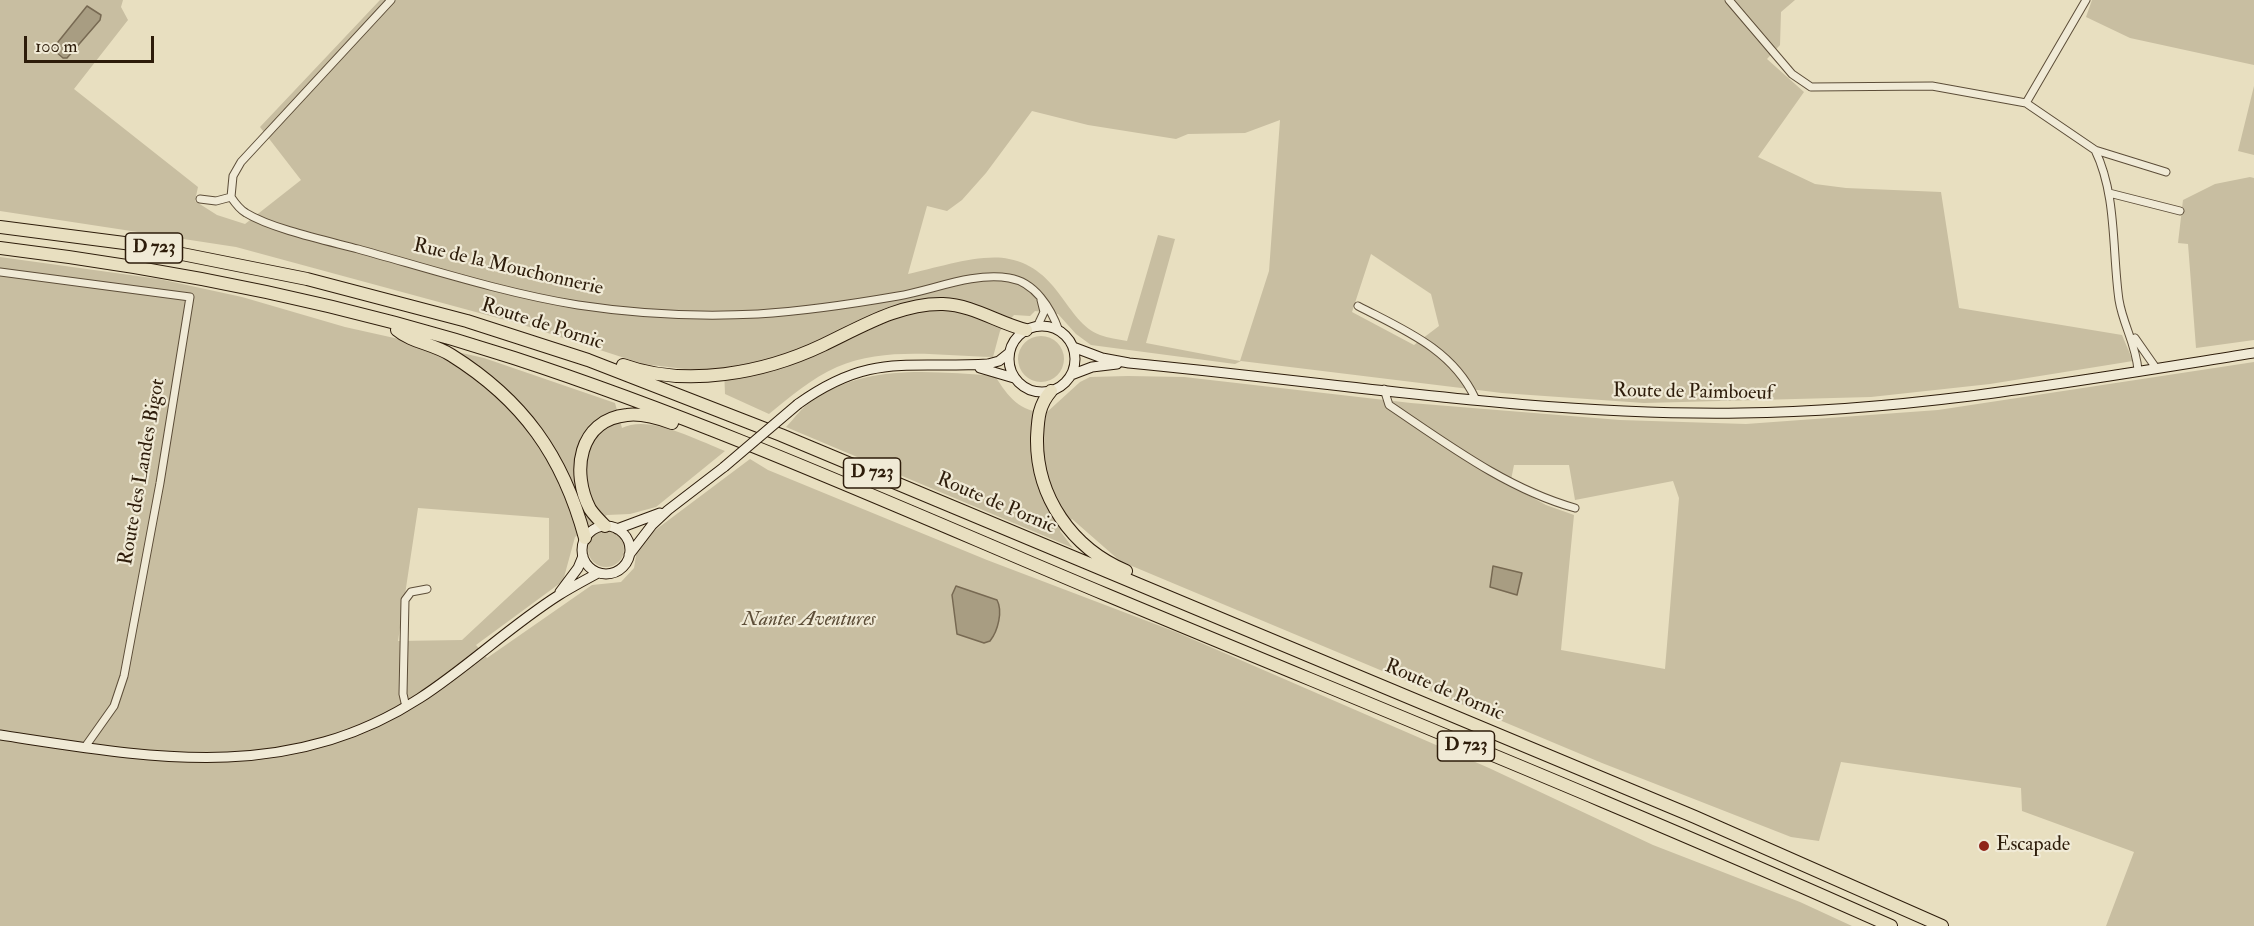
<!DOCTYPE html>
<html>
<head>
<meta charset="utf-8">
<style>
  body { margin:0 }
  #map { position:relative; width:2254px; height:926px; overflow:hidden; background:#e8dfc0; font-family:"IM FELL Double Pica",serif }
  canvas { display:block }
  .scale { position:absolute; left:24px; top:36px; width:130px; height:27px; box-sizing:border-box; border:3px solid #2d1c0a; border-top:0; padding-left:8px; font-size:18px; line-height:21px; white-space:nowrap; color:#2d1c0a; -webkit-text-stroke:4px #f0ead6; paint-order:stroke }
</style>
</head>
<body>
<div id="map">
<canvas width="2254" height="926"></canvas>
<div class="scale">100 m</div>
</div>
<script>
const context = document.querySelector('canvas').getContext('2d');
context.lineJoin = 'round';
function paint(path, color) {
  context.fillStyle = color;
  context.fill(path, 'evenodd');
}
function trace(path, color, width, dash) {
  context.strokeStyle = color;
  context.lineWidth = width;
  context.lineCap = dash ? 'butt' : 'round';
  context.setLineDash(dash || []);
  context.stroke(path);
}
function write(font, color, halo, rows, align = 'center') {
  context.font = font + ' "IM FELL Double Pica",serif';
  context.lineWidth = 4.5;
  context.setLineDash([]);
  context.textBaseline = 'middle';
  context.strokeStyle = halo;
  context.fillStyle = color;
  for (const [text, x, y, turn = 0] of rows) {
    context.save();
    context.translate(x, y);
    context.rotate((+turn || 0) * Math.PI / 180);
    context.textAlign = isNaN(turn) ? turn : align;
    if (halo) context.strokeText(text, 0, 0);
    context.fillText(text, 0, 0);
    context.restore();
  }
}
paint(new Path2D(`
  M 0,0 L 123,0 L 121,7 L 128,20 L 74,89 L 198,187 L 195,201 L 217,215 L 245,224 L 301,180 L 260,127 L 380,0 L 1795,0 L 1781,12 L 1780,45 L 1767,59 L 1804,92 L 1758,157 L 1815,184 L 1846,188 L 1941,192 L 1959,308 L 2122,335 L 2133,361 L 1990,384 L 1871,397 L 1644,403 L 1502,393 L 1241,361 L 1235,364 L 1091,345 L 1076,334 L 1058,314 L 1035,311 L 1030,316 L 1014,315 L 1000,331 L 993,357 C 943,356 885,346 837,367 C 812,378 790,397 769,414 L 725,394 L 724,368 L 693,370 L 643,364 L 520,324 L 236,247 L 0,211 ZM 87,6 L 101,16 L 100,20 L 54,47 ZM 1032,111 L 1088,125 L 1176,139 L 1188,134 L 1245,133 L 1280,120 L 1269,271 L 1240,361 L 1146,343 L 1175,239 L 1158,235 L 1127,341 C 1118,339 1108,338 1100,335 C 1065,321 1060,269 1009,259 C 981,253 937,268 908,274 L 927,206 L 947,211 L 962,200 L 986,173 ZM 1371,254 L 1431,294 L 1439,326 L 1414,345 L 1352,312 Z
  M 2092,0 L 2254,0 L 2254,65 L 2130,38 L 2086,17 Z
  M 2254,86 L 2254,155 L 2238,151 Z
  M 2250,177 L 2254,178 L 2254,340 L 2196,348 L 2188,244 L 2178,243 L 2183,200 L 2215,184 Z
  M 0,257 L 159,279 L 242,297 L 345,327 L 484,358 L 615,403 L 622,428 C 649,414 697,440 725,451 L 656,507 L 630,514 L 607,515 L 575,537 L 563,581 L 476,645 L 487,658 L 592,585 L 621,582 L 634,568 L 638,543 L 750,459 L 768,470 L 987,560 L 1176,632 L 1489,768 L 1653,845 L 1800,902 L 1852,926 L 0,926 ZM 418,508 L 549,518 L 549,559 L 462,640 L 398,641 Z
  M1018 359a23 23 0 1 1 46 0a23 23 0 1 1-46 0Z
  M 2254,362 L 2254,926 L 2106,926 L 2134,852 L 2022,811 L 2021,788 L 1841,762 L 1819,841 L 1791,837 L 1602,763 L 1120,561 L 1072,519 L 1060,531 L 1073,548 L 786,427 C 794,419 802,407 812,401 C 866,363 933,372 995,376 C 1009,398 1019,411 1046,413 L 1080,382 L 1090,377 L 1128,376 L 1184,377 L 1411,403 L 1620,420 L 1746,424 L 1938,410 ZM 1514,465 L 1569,465 L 1575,500 L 1673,481 L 1679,498 L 1665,669 L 1561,650 L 1574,515 L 1546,505 L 1510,485 Z
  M588 549a18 18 0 1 1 36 0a18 18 0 1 1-36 0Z`), '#c8bea1');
const water = new Path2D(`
  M 87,6 L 101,15 L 100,20 L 67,58 L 63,58 L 55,51 L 54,47 Z
  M 1493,566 L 1522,573 L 1517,595 L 1490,587 Z
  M 956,586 L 997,600 C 1003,611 998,631 990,641 L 984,643 L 957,634 L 952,595 Z`);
paint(water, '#a89d82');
trace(water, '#776952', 1.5);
const street = new Path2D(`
  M 391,0 L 241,162 L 233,176 L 231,197 C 235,203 239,209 246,213 C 272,229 328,241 358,249 C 430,269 504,293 578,305 C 637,314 698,317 758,314 C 805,311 852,304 898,296 C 933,290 973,272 1009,278 C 1035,282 1051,308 1059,331
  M 1729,0 L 1792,74 L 1811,87 L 1932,86 L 2026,103 L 2095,150 L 2166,172
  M 2026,103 L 2086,0
  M 2095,150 C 2117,195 2112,251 2119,300 C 2123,325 2136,344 2138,370
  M 2109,193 L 2180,211
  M 200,199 L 216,201 L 231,197
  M 0,272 L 190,297 L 160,483 L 124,676 L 114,706 L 85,747
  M 1358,306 C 1404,330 1452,349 1475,398
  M 1037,327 L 1044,312 L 1041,300
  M 2135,338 L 2156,368
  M 1384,389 L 1389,405 C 1447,444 1507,489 1575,508
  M 406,707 L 403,694 L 405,600 L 411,592 L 427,589`);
const secondary = new Path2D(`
  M1009 359a33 33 0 1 1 66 0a33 33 0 1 1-66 0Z
  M 1073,347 L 1102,358 L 1129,363 C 1332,382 1536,416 1741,413 C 1913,411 2084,380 2254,353
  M 980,368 L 1014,378
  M 1071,375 L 1092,367 L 1117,364
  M 798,404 C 871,352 906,369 988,364 L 999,361 L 1009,353
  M582 550a24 24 0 1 1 48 0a24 24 0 1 1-48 0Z
  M 617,529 L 660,513
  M 629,555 L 652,525 L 668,510 L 724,467
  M 560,592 L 578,568 L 583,556
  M 0,735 C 147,757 286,785 420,698 C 468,667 510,626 559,595 C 572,587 585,580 598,573`);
const highway = new Path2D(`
  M 0,227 L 132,244 L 307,279 L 467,321 L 588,360 L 781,435 L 1695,817 L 1942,926
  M 0,248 C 174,269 347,304 514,358 C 716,424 911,513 1107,595 C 1368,704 1632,810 1891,926
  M 397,330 C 411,342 434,344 451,355 C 523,400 563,456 585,538
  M 623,365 C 686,388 764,373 823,345 C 861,327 900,303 943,304 C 973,305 998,323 1026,330
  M 1051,391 C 1038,406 1038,420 1037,438 C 1036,497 1072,548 1126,571
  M 605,526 C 600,521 594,515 590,509 C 571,473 578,420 627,415 C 642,413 658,418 672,423`);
trace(street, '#5c4d38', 9);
trace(secondary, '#2d1c0a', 11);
trace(highway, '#2d1c0a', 14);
trace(street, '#f0ead6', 7);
trace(secondary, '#f0ead6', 9);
trace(highway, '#e8dfc0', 12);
const secondaryBridge = new Path2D(`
  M 724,467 L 798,404`);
trace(secondaryBridge, '#2d1c0a', 11, []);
trace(secondaryBridge, '#f0ead6', 9);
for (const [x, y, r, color] of [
  [1984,846,6,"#8f2418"]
]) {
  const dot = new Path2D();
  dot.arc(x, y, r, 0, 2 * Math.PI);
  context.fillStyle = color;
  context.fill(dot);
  trace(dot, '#f0ead6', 2);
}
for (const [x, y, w] of [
  [154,248,57],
  [872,473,57],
  [1466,746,57]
]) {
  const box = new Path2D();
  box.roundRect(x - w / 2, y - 15, w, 30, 4.5);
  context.fillStyle = '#f0ead6';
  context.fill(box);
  trace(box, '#2d1c0a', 1.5);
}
write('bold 18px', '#2d1c0a', null, [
  ["D 723",154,248],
  ["D 723",872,473],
  ["D 723",1466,746]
]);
write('20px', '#2d1c0a', '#f0ead6', [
  ["Rue de la Mouchonnerie",508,268,13],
  ["Route de Pornic",542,325,18],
  ["Route de Paimboeuf",1693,393,1],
  ["Route des Landes Bigot",143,472,-80],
  ["Route de Pornic",996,504,23],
  ["Route de Pornic",1444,691,23]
]);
write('italic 20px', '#5c4d37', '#f0ead6', [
  ["Nantes Aventures",809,621]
]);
write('20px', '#2d1c0a', '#f0ead6', [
  ["Escapade",1996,846]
], 'left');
</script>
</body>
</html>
